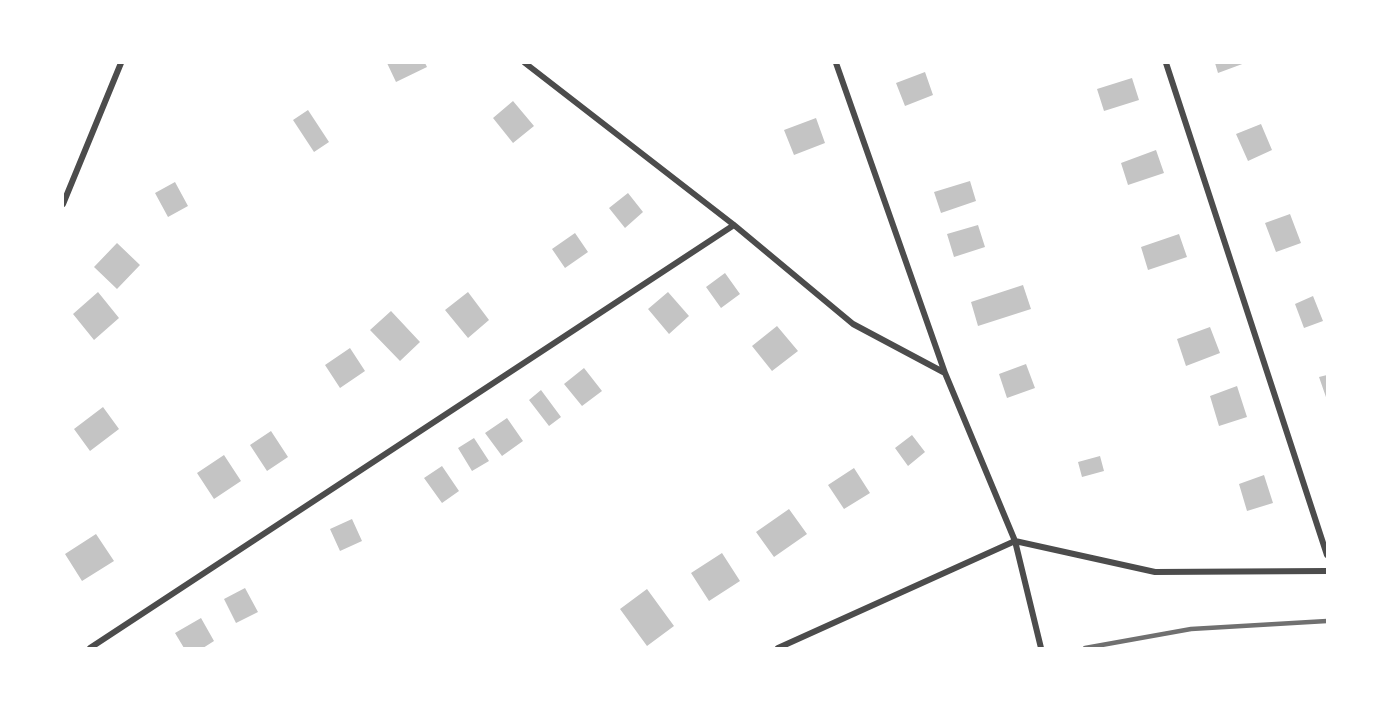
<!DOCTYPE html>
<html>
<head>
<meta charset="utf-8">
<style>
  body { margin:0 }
  #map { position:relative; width:1390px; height:711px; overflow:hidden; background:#fff; font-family:Arial,sans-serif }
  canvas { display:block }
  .frame { position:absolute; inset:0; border:64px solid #fff; pointer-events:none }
</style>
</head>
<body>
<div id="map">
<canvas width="1390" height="711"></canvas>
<div class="frame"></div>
</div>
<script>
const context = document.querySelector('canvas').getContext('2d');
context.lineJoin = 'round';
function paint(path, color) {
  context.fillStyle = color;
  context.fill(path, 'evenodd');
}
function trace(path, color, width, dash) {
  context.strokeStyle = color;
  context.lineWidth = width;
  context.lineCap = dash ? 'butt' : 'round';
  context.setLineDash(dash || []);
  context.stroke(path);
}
paint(new Path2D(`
  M 387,63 L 425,63 L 427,67 L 396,82 Z
  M 1215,63 L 1245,63 L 1218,73 Z
  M 925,72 L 933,95 L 905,106 L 896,83 Z
  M 1132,78 L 1139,100 L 1104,111 L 1097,89 Z
  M 513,101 L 534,126 L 513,143 L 493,118 Z
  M 308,110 L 329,142 L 314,152 L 293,120 Z
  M 816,118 L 825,143 L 794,155 L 784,130 Z
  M 1261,124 L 1272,150 L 1248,161 L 1236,134 Z
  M 1156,150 L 1164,173 L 1128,185 L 1121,163 Z
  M 970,181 L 976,201 L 941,213 L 934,192 Z
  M 175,182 L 188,206 L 168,217 L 155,193 Z
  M 628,193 L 643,212 L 625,228 L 609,208 Z
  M 1290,214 L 1301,243 L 1276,252 L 1265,223 Z
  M 978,225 L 985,247 L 954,257 L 947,234 Z
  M 575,233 L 588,252 L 565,268 L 552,249 Z
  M 1179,234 L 1187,257 L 1148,270 L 1141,247 Z
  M 117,243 L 140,265 L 117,289 L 94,267 Z
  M 725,273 L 740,294 L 721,308 L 706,287 Z
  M 1023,285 L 1031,309 L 978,326 L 971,302 Z
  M 98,292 L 119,318 L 94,340 L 73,314 Z
  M 468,292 L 489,320 L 468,338 L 445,310 Z
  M 668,292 L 689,316 L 669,334 L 648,309 Z
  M 1313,296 L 1323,321 L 1304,328 L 1295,304 Z
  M 391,311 L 420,342 L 400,361 L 370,330 Z
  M 777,326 L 798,351 L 772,371 L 752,346 Z
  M 1210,327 L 1220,353 L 1186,366 L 1177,339 Z
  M 350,348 L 365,371 L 340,388 L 325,365 Z
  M 1026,364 L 1035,388 L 1007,398 L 999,374 Z
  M 584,368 L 602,391 L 582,406 L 564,384 Z
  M 1327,375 L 1327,400 L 1319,377 Z
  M 1237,386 L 1247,417 L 1219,426 L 1210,396 Z
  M 541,390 L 561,417 L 549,426 L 529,400 Z
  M 103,407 L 119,429 L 90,451 L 74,429 Z
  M 507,418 L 523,441 L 502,456 L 485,433 Z
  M 271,431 L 288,457 L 267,471 L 250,445 Z
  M 912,435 L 925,452 L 908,466 L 895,448 Z
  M 474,438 L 489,461 L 472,471 L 458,448 Z
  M 224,455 L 241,481 L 214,499 L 197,473 Z
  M 1100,456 L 1104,471 L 1082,477 L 1078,462 Z
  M 442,466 L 459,491 L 442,503 L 424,478 Z
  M 854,468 L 870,493 L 844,509 L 828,485 Z
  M 1264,475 L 1273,503 L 1247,511 L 1239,484 Z
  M 789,509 L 807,534 L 774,557 L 756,532 Z
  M 352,519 L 362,541 L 340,551 L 330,529 Z
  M 96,534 L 114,561 L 82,581 L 65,554 Z
  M 722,553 L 740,581 L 709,601 L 691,573 Z
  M 245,588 L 258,612 L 236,623 L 224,599 Z
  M 647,589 L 674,626 L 647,646 L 620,609 Z
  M 201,618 L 214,641 L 203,648 L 184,648 L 175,633 Z`), '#c4c4c4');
trace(new Path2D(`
  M 525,63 L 734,225 L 853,324 L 945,373 L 1015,541 L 1041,648
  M 836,63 L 945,373
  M 1166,63 L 1327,555
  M 63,204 L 121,63
  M 90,648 L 734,225
  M 778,648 L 1015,541 L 1155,572 L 1327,571`), '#4c4c4c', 6);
trace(new Path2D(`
  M 1085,648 L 1191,629 L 1327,621`), '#707070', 4.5);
</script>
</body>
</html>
